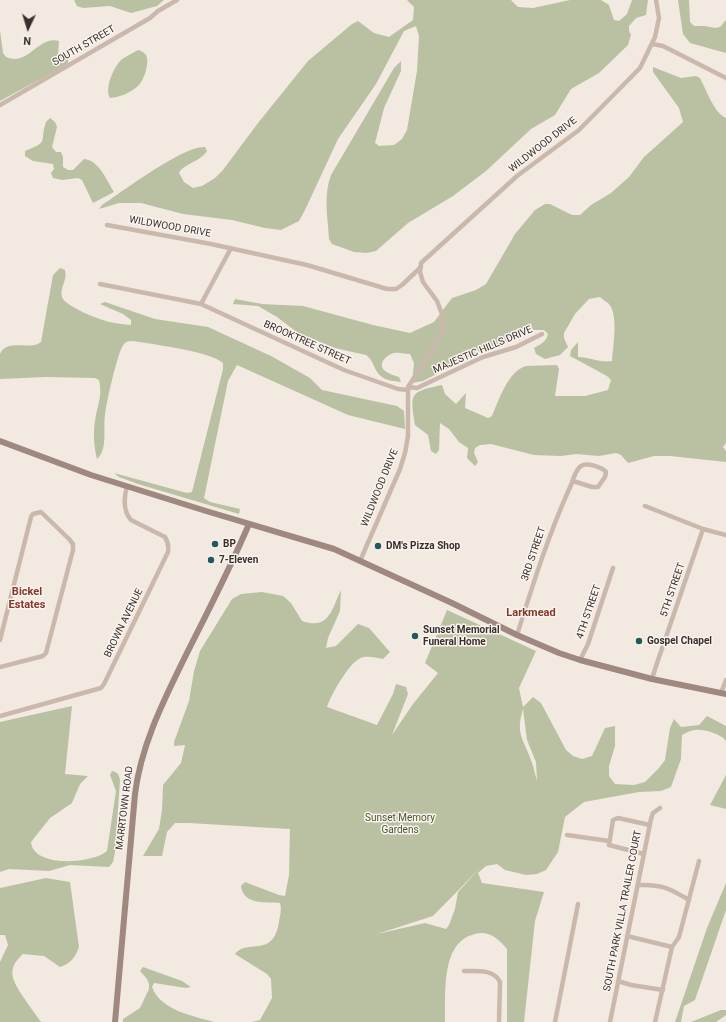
<!DOCTYPE html>
<html>
<head>
<meta charset="utf-8">
<style>
  body { margin:0 }
  #map { position:relative; width:726px; height:1022px; overflow:hidden; background:#f2e9e1; font-family:Roboto,sans-serif }
  canvas { display:block }
  .north { position:absolute; left:8px; top:8px; width:40px; height:40px; -webkit-text-stroke:3px #faf3ee; paint-order:stroke; rotate:184deg; font-size:11px; font-weight:700; line-height:16px; text-align:center; color:#392f2c }
  .north::after { content:''; display:block; margin:auto; width:14px; height:18px; background:#392f2c; clip-path:polygon(50% 0,100% 100%,50% 72%,0 100%) }
</style>
</head>
<body>
<div id="map">
<canvas width="726" height="1022"></canvas>
<div class="north">N</div>
</div>
<script>
const context = document.querySelector('canvas').getContext('2d');
context.lineJoin = 'round';
function paint(path, color) {
  context.fillStyle = color;
  context.fill(path, 'evenodd');
}
function trace(path, color, width, dash) {
  context.strokeStyle = color;
  context.lineWidth = width;
  context.lineCap = dash ? 'butt' : 'round';
  context.setLineDash(dash || []);
  context.stroke(path);
}
function write(font, color, halo, rows, align = 'center') {
  context.font = font + ' Roboto,sans-serif';
  context.lineWidth = 3;
  context.setLineDash([]);
  context.textBaseline = 'middle';
  context.strokeStyle = halo;
  context.fillStyle = color;
  for (const [text, x, y, turn = 0] of rows) {
    context.save();
    context.translate(x, y);
    context.rotate((+turn || 0) * Math.PI / 180);
    context.textAlign = isNaN(turn) ? turn : align;
    if (halo) context.strokeText(text, 0, 0);
    context.fillText(text, 0, 0);
    context.restore();
  }
}
paint(new Path2D(`
  M 74,0 L 164,0 L 157,6 L 131,13 L 110,6 L 83,8 L 77,6 Z
  M 407,0 L 511,0 L 518,7 L 533,8 L 570,0 L 601,0 L 609,5 L 614,20 L 619,21 L 627,14 L 632,0 L 648,0 L 646,15 L 636,18 L 629,26 L 629,31 L 631,35 L 628,45 L 599,73 L 571,89 L 555,115 L 531,129 L 486,171 L 453,196 L 408,223 L 376,251 L 366,253 L 354,252 L 332,244 L 329,239 C 328,218 323,196 331,175 L 394,68 L 401,61 L 401,71 L 384,108 L 375,143 L 379,146 L 394,145 L 402,139 L 407,130 L 417,71 L 419,36 L 416,26 L 404,31 L 376,84 L 338,139 L 305,210 L 299,221 L 281,230 L 265,228 L 232,220 L 183,214 L 141,203 L 119,203 L 99,209 L 102,205 C 122,192 184,145 205,147 L 207,151 C 200,162 183,164 179,173 L 184,182 L 193,188 L 202,186 L 215,178 L 223,170 L 258,123 L 308,61 L 352,24 L 358,21 L 374,33 L 389,37 L 413,20 L 414,7 Z
  M 678,0 L 689,0 L 690,22 L 694,26 L 705,26 L 715,28 L 720,27 L 726,20 L 726,53 L 690,43 L 683,34 Z
  M 0,30 L 3,53 L 6,57 C 9,58 12,59 15,59 C 32,58 41,36 59,41 L 58,56 L 68,58 L 68,64 L 0,101 Z
  M 138,50 C 141,51 144,52 146,55 C 150,62 144,80 139,85 C 131,93 120,97 110,98 C 104,88 114,67 121,60 C 126,56 133,53 138,50 Z
  M 653,67 L 681,78 L 696,76 L 700,78 C 706,89 714,113 726,118 L 726,443 L 723,447 L 726,451 L 726,462 L 670,456 L 654,456 L 628,463 L 621,455 L 616,453 L 599,456 L 576,454 L 561,456 L 534,455 L 491,444 L 480,445 L 475,448 L 474,453 L 478,462 L 475,466 L 467,458 L 468,448 L 459,442 L 449,429 L 440,423 L 439,450 L 436,454 L 431,451 L 428,435 L 415,425 C 410,393 409,392 442,385 L 445,394 L 456,404 L 466,393 L 465,408 L 488,418 L 492,416 C 499,400 508,371 526,366 L 557,365 L 559,369 L 555,396 L 585,396 L 608,390 L 611,380 L 607,376 L 570,356 L 571,350 L 578,342 L 578,357 C 591,357 598,363 612,361 C 613,346 619,313 608,303 C 605,301 602,299 600,297 L 589,299 L 575,314 L 564,333 L 564,338 L 568,347 L 560,355 L 545,359 L 536,354 L 534,348 C 541,344 546,342 548,334 L 544,330 L 534,330 L 479,352 L 423,381 L 412,383 L 414,363 L 410,354 C 405,354 398,352 394,353 C 386,355 377,364 385,371 C 389,374 395,376 399,377 L 401,382 C 395,381 387,381 382,377 C 374,372 374,360 366,355 L 335,348 L 298,333 L 277,317 L 258,306 L 233,304 L 235,299 L 262,304 L 303,306 L 373,325 L 410,333 L 434,322 L 452,298 L 476,290 L 486,284 L 515,234 L 535,210 L 545,204 L 550,204 L 572,215 L 580,215 L 591,205 L 611,193 L 629,177 L 644,157 L 683,122 L 679,108 L 653,72 Z
  M 50,118 L 55,122 L 57,127 L 52,147 L 56,152 L 61,152 L 63,157 L 63,167 L 68,170 L 73,170 L 84,159 C 99,160 107,181 114,192 L 93,203 L 82,180 L 78,178 L 62,180 L 53,178 L 51,173 L 54,169 L 53,164 L 33,161 L 25,156 L 25,151 C 50,141 39,143 46,122 Z
  M 60,268 L 65,270 C 68,280 59,288 62,297 C 64,305 95,318 103,320 C 111,323 121,324 131,325 L 131,320 L 123,314 L 100,304 L 105,302 L 155,319 L 208,327 L 271,356 L 310,378 L 322,390 L 397,406 L 404,411 L 405,429 L 348,415 L 237,365 L 228,381 L 204,498 L 210,502 L 240,509 L 239,514 L 138,484 L 119,477 L 114,473 L 187,493 L 192,492 L 223,369 L 223,363 C 211,352 158,345 139,342 C 134,341 128,340 124,344 C 118,350 106,404 105,415 C 103,428 108,450 97,459 C 94,447 93,434 95,421 C 97,406 103,396 99,380 L 95,378 L 46,377 L 0,379 C 0,372 0,360 0,354 C 7,338 30,351 41,342 L 53,275 Z
  M 341,590 L 340,611 L 328,638 L 326,648 L 336,646 L 358,624 L 369,628 L 390,652 L 383,659 C 377,658 370,656 364,657 C 351,658 331,695 327,707 L 377,725 L 393,694 L 396,684 L 406,687 L 408,694 L 392,735 L 413,704 L 438,673 L 425,663 L 447,610 L 536,651 L 519,688 L 523,707 L 533,697 L 541,703 L 566,750 L 573,756 L 582,759 L 592,756 L 605,728 L 615,726 L 615,746 L 609,766 L 609,776 L 615,784 L 634,785 L 645,782 L 659,768 L 665,760 L 670,728 L 674,719 L 681,727 L 699,725 L 707,716 L 726,726 L 726,741 C 721,734 704,729 695,730 C 691,730 686,733 682,735 L 681,759 L 671,787 L 661,791 L 639,792 L 584,802 L 565,817 L 558,852 L 546,870 L 537,874 L 526,875 L 505,870 L 497,864 L 486,866 L 478,873 L 482,883 L 544,892 L 535,921 L 524,1022 L 507,1022 L 507,949 C 499,939 488,930 475,934 C 440,942 446,994 445,1022 L 252,1022 L 260,1020 L 272,998 L 271,979 L 267,974 L 235,954 C 248,938 273,959 279,922 C 280,915 282,909 280,903 C 266,902 243,905 241,886 L 245,882 L 279,895 L 285,896 L 289,875 L 290,829 L 189,823 L 175,823 L 167,832 L 162,856 L 143,856 L 159,829 L 162,810 L 163,785 L 181,763 L 185,745 L 174,746 L 174,742 L 189,701 L 194,671 L 200,651 L 232,599 L 241,594 L 262,592 L 283,596 L 291,603 L 302,621 C 329,630 331,611 341,590 ZM 523,709 L 527,740 L 536,762 L 537,781 C 535,775 534,768 532,763 C 524,739 515,735 523,709 ZM 480,868 L 458,892 L 455,909 L 449,925 L 446,929 L 425,923 L 377,934 L 433,916 Z
  M 72,706 L 65,774 L 88,776 L 80,784 L 72,803 L 50,818 L 31,842 C 33,868 92,864 107,851 L 116,791 L 110,775 L 112,771 C 118,772 119,775 120,780 L 115,852 L 113,862 L 109,867 L 70,865 L 49,871 L 9,869 L 0,872 L 0,722 Z
  M 726,775 L 726,809 L 710,805 Z
  M 46,878 L 70,882 L 79,947 C 75,958 71,963 60,967 L 44,956 L 23,954 C 5,970 13,981 24,998 C 29,1006 35,1013 40,1021 L 42,1022 L 0,1022 L 0,962 L 8,945 L 5,935 L 0,935 L 0,888 Z
  M 726,883 L 726,910 L 695,1000 L 684,1006 L 681,1022 L 675,1022 L 707,928 Z
  M 143,967 L 182,981 L 191,987 L 186,988 L 154,983 L 152,987 C 160,1010 193,1016 214,1022 L 123,1022 L 123,1019 L 140,1008 L 149,989 L 149,984 L 147,979 L 140,971 Z
  M 721,1010 L 726,1010 L 726,1015 L 716,1022 L 691,1022 Z`), '#b9c1a2');
trace(new Path2D(`
  M 652,44 L 663,46 L 726,78
  M 0,105 L 150,18 L 158,11 L 177,0
  M 107,225 L 211,244 L 307,265 L 387,289 L 396,289 L 402,285 L 421,267
  M 100,284 L 201,304 L 344,370 L 398,389 L 408,390
  M 201,304 L 231,248
  M 408,387 L 417,388 L 483,357 L 516,347 L 542,334
  M 645,506 L 703,529 L 726,535
  M 360,561 L 400,469 L 405,453 L 408,436 L 408,387 L 439,339 L 443,327 L 442,314 L 437,301 L 423,282 L 420,272 L 421,263 L 517,176 L 579,130 L 640,68 L 655,37 L 659,18 L 656,0
  M 517,635 C 533,584 549,533 571,485 C 573,479 576,469 581,466 C 586,462 602,467 606,472 L 605,477 L 598,487 L 592,487 L 573,481
  M 0,640 L 31,517 L 33,514 L 41,512 L 69,539 L 73,544 L 73,550 L 46,653 L 43,656 L 0,667
  M 580,660 L 588,644 L 613,568
  M 652,679 L 655,669 L 703,529
  M 721,693 L 726,680
  M 0,716 L 101,688 L 104,684 L 168,552 C 169,546 168,542 165,537 L 131,520 C 123,511 124,497 127,486
  M 567,835 L 609,841
  M 644,854 L 609,845 L 613,820 L 618,818 L 650,825
  M 638,885 C 661,884 669,888 689,900
  M 627,936 L 672,947
  M 464,971 C 477,971 494,969 500,982 L 499,1022
  M 618,981 L 631,985 L 663,990
  M 555,1022 L 578,904
  M 610,1022 L 651,819 L 653,813 L 660,808
  M 655,1022 L 672,947 L 679,937 L 699,861`), '#cab8ad', 4.5);
trace(new Path2D(`
  M 0,441 L 91,475 L 206,511 L 334,549 L 452,603 L 517,635 L 559,653 L 580,660 L 652,679 L 726,694
  M 115,1022 L 135,794 C 141,746 162,704 183,661 C 206,615 229,571 249,524`), '#9e887f', 6);
for (const [x, y, r, color] of [
  [215,544,4,"#235958"],
  [378,546,4,"#235958"],
  [211,560,4,"#235958"],
  [415,636,4,"#235958"],
  [639,641,4,"#235958"]
]) {
  const dot = new Path2D();
  dot.arc(x, y, r, 0, 2 * Math.PI);
  context.fillStyle = color;
  context.fill(dot);
  trace(dot, '#faf3ee', 1.5);
}
write('10px', '#392f2c', '#faf3ee', [
  ["SOUTH STREET",84,46,-30],
  ["WILDWOOD DRIVE",543,145,-38],
  ["WILDWOOD DRIVE",170,227,10],
  ["BROOKTREE STREET",307,343,24],
  ["MAJESTIC HILLS DRIVE",483,350,-23],
  ["WILDWOOD DRIVE",380,488,-68],
  ["3RD STREET",534,554,-71],
  ["5TH STREET",673,590,-71],
  ["4TH STREET",589,612,-71],
  ["BROWN AVENUE",124,623,-64],
  ["MARRTOWN ROAD",125,808,-83],
  ["SOUTH PARK VILLA TRAILER COURT",623,911,-79]
]);
write('bold 10px', '#392f2c', '#faf3ee', [
  ["BP",223,544],
  ["DM's Pizza Shop",386,546],
  ["7-Eleven",219,560],
  ["Sunset Memorial",423,630],
  ["Funeral Home",423,642],
  ["Gospel Chapel",647,641]
], 'left');
write('10px', '#4b5631', '#faf3ee', [
  ["Sunset Memory",400,818],
  ["Gardens",400,830]
]);
write('bold 11px', '#843729', '#faf3ee', [
  ["Bickel",27,592],
  ["Estates",27,605],
  ["Larkmead",531,613]
]);
</script>
</body>
</html>
